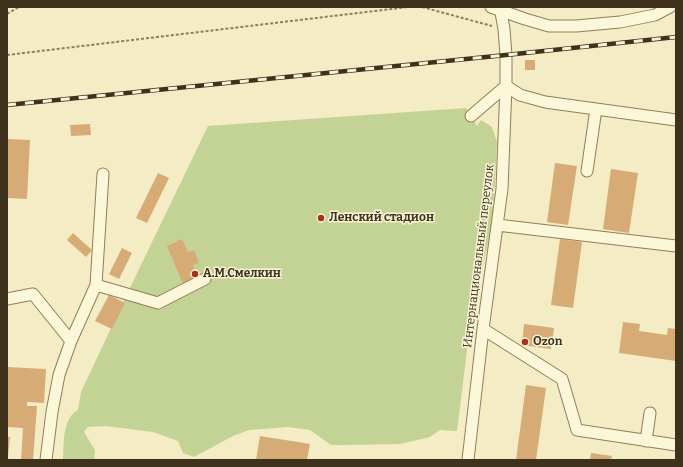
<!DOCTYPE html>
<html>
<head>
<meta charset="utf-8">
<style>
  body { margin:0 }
  #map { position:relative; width:683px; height:467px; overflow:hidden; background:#f3ecc4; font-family:Bitter,serif }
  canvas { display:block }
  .frame { position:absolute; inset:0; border:8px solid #3f321d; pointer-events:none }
</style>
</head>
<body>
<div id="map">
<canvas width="683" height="467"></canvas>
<div class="frame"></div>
</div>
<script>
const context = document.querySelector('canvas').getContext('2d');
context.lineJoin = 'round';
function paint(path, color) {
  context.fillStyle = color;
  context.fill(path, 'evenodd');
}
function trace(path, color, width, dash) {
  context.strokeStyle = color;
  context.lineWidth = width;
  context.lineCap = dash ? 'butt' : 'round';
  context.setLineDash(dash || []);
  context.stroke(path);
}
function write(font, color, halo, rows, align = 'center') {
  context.font = font + ' Bitter,serif';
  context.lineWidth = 3;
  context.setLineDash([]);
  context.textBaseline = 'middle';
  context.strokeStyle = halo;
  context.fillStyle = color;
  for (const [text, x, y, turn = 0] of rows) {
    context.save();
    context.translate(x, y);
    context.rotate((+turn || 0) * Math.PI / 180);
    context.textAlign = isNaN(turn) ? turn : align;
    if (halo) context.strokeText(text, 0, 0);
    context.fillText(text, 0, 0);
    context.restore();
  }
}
paint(new Path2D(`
  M 466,108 L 477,126 L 481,120 L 492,127 L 497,142 L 493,221 L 471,318 L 457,431 L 440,430 L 430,437 L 400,444 L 345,445 L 331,445 L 310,430 L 288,427 L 249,430 L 233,436 L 194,457 L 183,453 L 178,441 L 153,432 L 105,426 L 88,427 L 84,432 L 95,450 L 94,460 L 63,460 C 64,444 62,418 78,410 L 81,392 L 127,294 L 208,126 Z`), '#c3d396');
paint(new Path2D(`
  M 525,60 L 535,60 L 535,70 L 525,70 Z
  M 90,124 L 91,135 L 71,136 L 70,125 Z
  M 7,139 L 30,140 L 27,199 L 7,198 Z
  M 555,163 L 577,166 L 568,225 L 547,222 Z
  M 611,169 L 638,173 L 629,233 L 603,229 Z
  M 158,173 L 169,178 L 147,223 L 136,218 Z
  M 73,233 L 92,250 L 86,257 L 67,240 Z
  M 182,239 L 188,252 L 194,250 L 199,263 L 193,265 L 198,278 L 183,284 L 167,246 Z
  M 560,239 L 582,242 L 573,308 L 551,305 Z
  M 122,248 L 132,253 L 119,279 L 109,274 Z
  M 109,295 L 125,303 L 112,329 L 95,321 Z
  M 623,322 L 640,324 L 639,331 L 667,335 L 668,328 L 676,329 L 676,361 L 619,353 Z
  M 524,324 L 554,328 L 551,349 L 522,345 Z
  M 7,367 L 46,369 L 44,403 L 27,402 L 27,406 L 37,406 L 33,460 L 21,460 L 23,428 L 7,427 Z
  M 526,385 L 546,388 L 536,460 L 516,460 Z
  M 260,436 L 310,444 L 307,460 L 256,460 Z
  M 7,437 L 10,437 L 8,457 L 7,457 Z
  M 591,453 L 612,456 L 611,460 L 590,460 Z`), '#d6ab76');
const minor = new Path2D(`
  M 491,7 L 525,19 L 549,26 L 576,26 L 620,22 L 655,15 L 670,7
  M 506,86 L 520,95 L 545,102 L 676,120
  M 471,116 L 506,86
  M 587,171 L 596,109
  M 497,225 L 676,246
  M 96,285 L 158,303 L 205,279
  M 7,299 L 33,294 L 71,341
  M 483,329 L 562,379 L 577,430 L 676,445
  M 646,441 L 650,413
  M 46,460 L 52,412 L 59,375 L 71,341 L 96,285 L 103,174
  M 468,460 L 483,329 L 502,189 L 506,86 L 506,55 L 504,29 L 500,7`);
trace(minor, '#917e58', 13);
trace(new Path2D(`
  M 422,7 L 492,26
  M 7,14 L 19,7
  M 7,55 L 408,7`), '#917e58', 2, [3, 2]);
trace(minor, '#fcf7d9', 11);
const rail = new Path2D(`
  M 7,105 L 506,55 L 676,37`);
trace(rail, '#3f321d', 4.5);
trace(rail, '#f9f4d5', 3, [9]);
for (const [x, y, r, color] of [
  [321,218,4,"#a73220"],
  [195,274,4,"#a73220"],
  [525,342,4,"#a73220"]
]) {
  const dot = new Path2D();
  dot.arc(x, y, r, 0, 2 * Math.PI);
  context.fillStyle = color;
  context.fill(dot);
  trace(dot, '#f9f4d5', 1.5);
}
write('bold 12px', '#3f321d', '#f9f4d5', [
  ["Ленский стадион",329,218],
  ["А.М.Смелкин",203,274],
  ["Ozon",533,342]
], 'left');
write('12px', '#3f321d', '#f9f4d5', [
  ["Интернациональный переулок",479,256,-83]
]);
</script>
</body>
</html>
